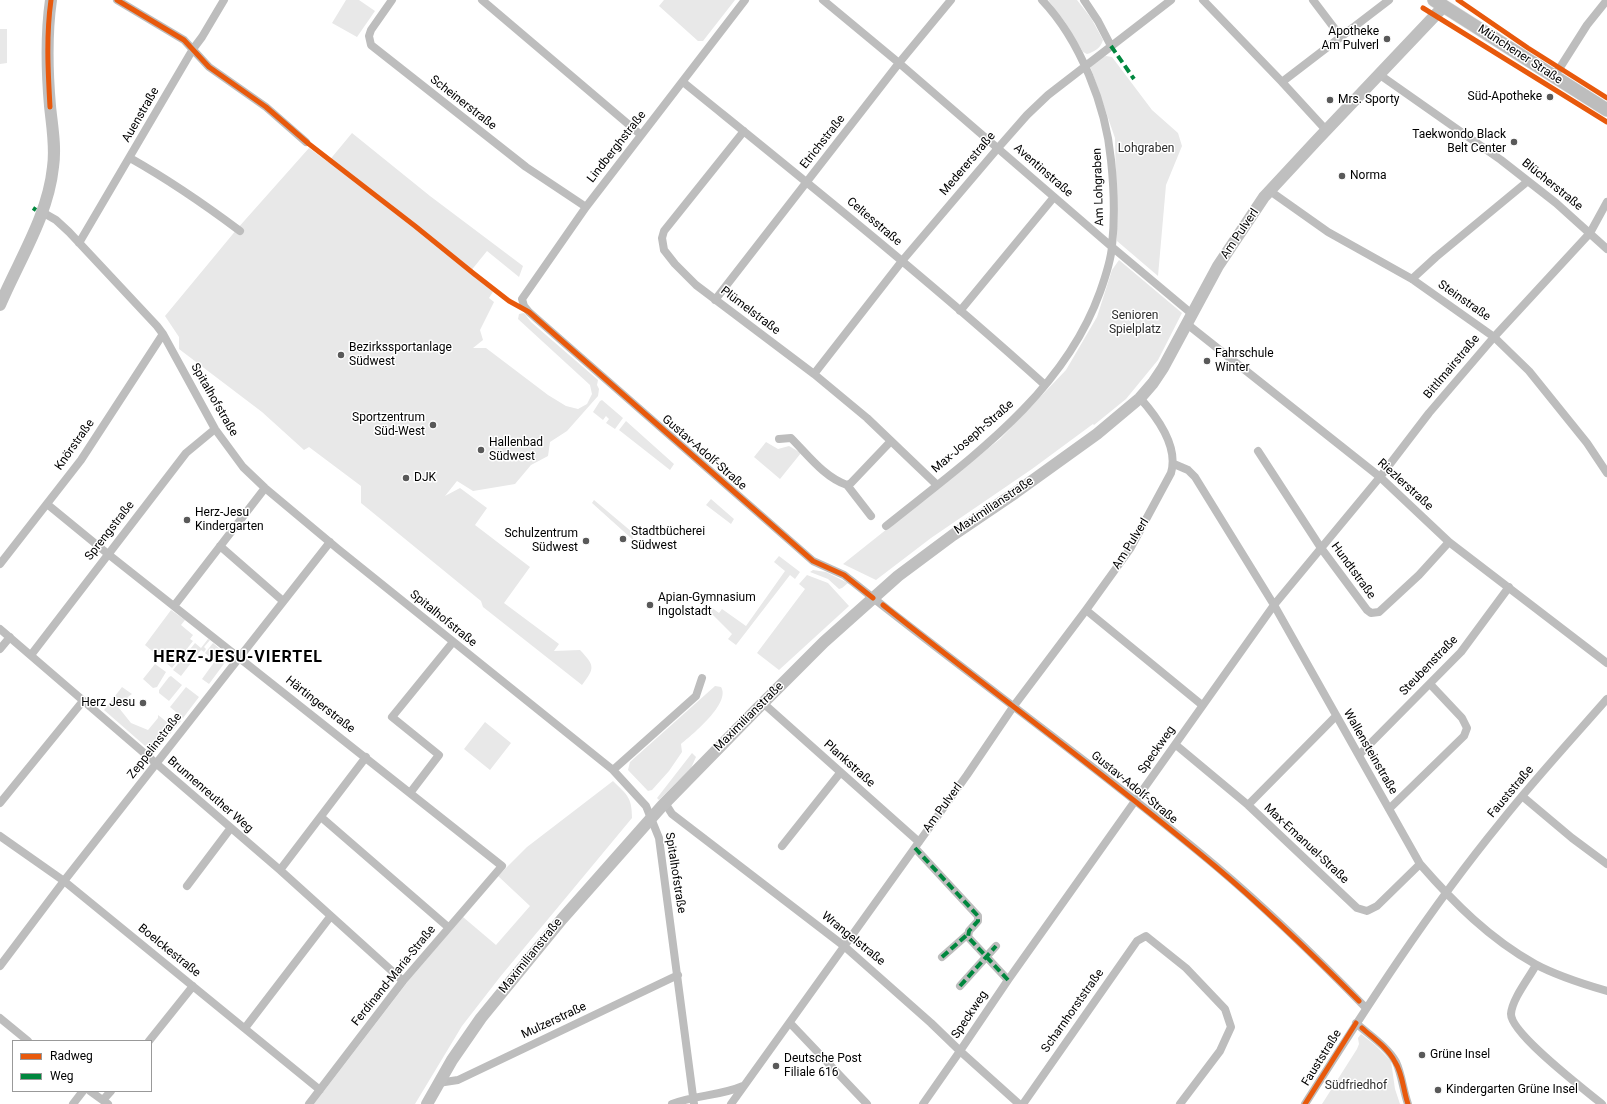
<!DOCTYPE html>
<html>
<head>
<meta charset="utf-8">
<style>
  body { margin:0 }
  #map { position:relative; width:1607px; height:1104px; overflow:hidden; background:#fff; font-family:Roboto,sans-serif }
  canvas { display:block }
  .legend { position:absolute; left:12px; top:1040px; width:140px; height:52px; box-sizing:border-box; background:#fff; border:1px solid #999; margin:0; padding:5px 7px; list-style:none; font-size:12px; color:#000 }
  .legend li { display:flex; align-items:center; gap:8px; height:20px }
  .legend b { width:20px; border:1px solid #999 }
</style>
</head>
<body>
<div id="map">
<canvas width="1607" height="1104"></canvas>
<ul class="legend">
<li><b style="height:5px;background:#e8590c"></b>Radweg</li>
<li><b style="height:5px;background:#00873e"></b>Weg</li>
</ul>
</div>
<script>
const context = document.querySelector('canvas').getContext('2d');
context.lineJoin = 'round';
function paint(path, color) {
  context.fillStyle = color;
  context.fill(path, 'evenodd');
}
function trace(path, color, width, dash) {
  context.strokeStyle = color;
  context.lineWidth = width;
  context.lineCap = dash ? 'butt' : 'round';
  context.setLineDash(dash || []);
  context.stroke(path);
}
function write(font, color, halo, rows, align = 'center') {
  context.font = font + ' Roboto,sans-serif';
  context.lineWidth = 3;
  context.setLineDash([]);
  context.textBaseline = 'middle';
  context.strokeStyle = halo;
  context.fillStyle = color;
  for (const [text, x, y, turn = 0] of rows) {
    context.save();
    context.translate(x, y);
    context.rotate((+turn || 0) * Math.PI / 180);
    context.textAlign = isNaN(turn) ? turn : align;
    if (halo) context.strokeText(text, 0, 0);
    context.fillText(text, 0, 0);
    context.restore();
  }
}
paint(new Path2D(`
  M 346,0 L 359,0 L 375,11 L 357,37 L 332,23 Z
  M 664,0 L 735,0 L 703,41 L 698,41 L 659,6 Z
  M 1048,0 L 1077,0 L 1091,18 L 1103,40 C 1101,48 1094,52 1087,54 L 1083,52 L 1065,22 Z
  M 0,29 L 7,29 L 7,63 L 0,64 Z
  M 1106,56 L 1112,57 L 1152,110 L 1178,133 L 1182,146 L 1166,185 L 1158,276 L 1117,241 L 1115,138 L 1090,66 L 1100,58 Z
  M 352,133 L 430,196 L 523,266 L 519,277 L 487,251 L 470,272 L 494,290 L 489,298 L 494,302 L 480,330 L 483,340 L 473,348 L 486,348 L 548,395 L 566,406 L 578,409 L 587,404 L 592,394 L 590,385 L 518,319 L 519,314 L 524,313 L 531,322 L 598,380 L 597,385 L 599,389 L 598,396 L 567,431 L 550,442 L 548,456 L 531,465 L 515,484 L 473,491 L 457,481 L 445,496 L 460,488 L 487,508 L 475,525 L 530,567 L 504,603 L 559,644 L 554,651 L 580,650 C 595,666 595,668 582,685 L 483,607 L 481,601 L 361,503 L 361,486 L 309,447 L 304,450 L 262,412 L 179,349 L 179,337 L 165,316 L 237,229 L 309,148 L 328,162 Z
  M 1119,260 L 1182,313 L 1158,360 L 1126,399 L 1094,425 L 1093,424 L 1032,469 L 931,538 L 876,580 L 843,564 L 1000,439 L 1066,370 L 1097,317 L 1112,270 Z
  M 602,400 L 623,418 L 615,429 L 606,423 L 609,419 L 606,416 L 603,420 L 593,412 L 600,401 Z
  M 626,421 L 674,464 L 670,470 L 619,430 Z
  M 766,442 L 778,449 L 789,446 L 801,453 L 780,479 L 754,457 Z
  M 711,499 L 734,519 L 731,524 L 706,505 Z
  M 594,500 L 632,532 L 633,539 L 632,539 L 592,503 Z
  M 779,556 L 800,572 L 795,579 L 790,575 L 736,645 L 728,639 L 732,634 L 696,598 L 696,596 L 719,613 L 722,609 L 746,626 L 785,571 L 774,562 Z
  M 813,570 L 826,572 L 848,583 L 842,588 L 839,589 L 828,579 L 810,572 Z
  M 807,575 L 828,583 L 849,606 L 779,670 L 757,653 L 805,589 L 799,584 Z
  M 171,610 L 185,620 L 181,625 L 193,635 L 190,639 L 193,641 L 172,668 L 145,645 Z
  M 208,639 L 210,640 L 204,647 L 206,649 L 204,652 L 201,650 L 181,676 L 173,670 L 195,643 L 201,648 Z
  M 213,643 L 229,657 L 209,684 L 202,679 L 215,661 L 205,653 Z
  M 155,664 L 166,672 L 157,687 L 153,688 L 143,679 Z
  M 171,676 L 182,685 L 169,701 L 159,693 L 159,690 L 169,677 Z
  M 715,686 L 721,687 C 731,703 693,734 681,744 L 682,752 L 669,771 L 652,790 L 648,791 L 628,770 L 630,762 Z
  M 122,687 L 132,694 L 129,696 L 119,708 L 131,723 L 148,730 L 158,718 L 158,715 L 172,726 L 178,718 L 181,721 L 155,752 L 152,752 L 104,710 Z
  M 186,687 L 199,697 L 183,718 L 170,707 Z
  M 485,722 L 511,743 L 490,770 L 464,749 Z
  M 692,753 L 696,757 L 691,768 L 659,800 L 657,798 Z
  M 613,781 C 627,795 632,797 632,818 L 500,977 L 462,1026 L 415,1104 L 314,1104 L 409,980 L 463,917 L 496,945 L 530,906 L 498,876 L 527,847 Z
  M 1361,1034 L 1375,1045 L 1391,1061 L 1395,1089 L 1400,1104 L 1322,1104 L 1357,1049 L 1359,1044 L 1358,1038 Z`), '#e8e8e8');
const primary = new Path2D(`
  M 1434,0 L 1607,110`);
trace(primary, '#dbdbdb', 14);
trace(new Path2D(`
  M 117,0 L 184,40 L 209,67 L 266,107 L 306,142
  M 392,0 L 371,30 L 369,36 L 371,45 L 526,167 L 586,207
  M 482,0 L 641,135
  M 745,0 L 586,207 L 522,299 L 524,306 L 529,312 L 813,561 L 844,575 L 853,582 C 973,678 1099,768 1217,867 C 1269,911 1318,959 1366,1008
  M 823,0 L 899,63 L 1112,247 L 1192,314
  M 1084,0 L 1098,21 L 1111,46
  M 1203,0 L 1282,82 L 1326,130
  M 1313,0 L 1341,37
  M 1380,75 L 1501,160 L 1556,203 L 1607,249
  M 1554,77 L 1587,25 L 1607,0
  M 683,82 C 805,181 929,280 1045,385
  M 1282,82 L 1389,0
  M 744,131 L 664,231 L 662,238 L 664,250 L 675,264 L 696,285 L 814,374 L 867,418 L 937,485
  M 130,158 C 169,180 204,204 240,231
  M 1270,191 L 1328,232 L 1412,279 L 1494,337 L 1529,371 L 1587,443 L 1607,473
  M 42,212 L 56,220 L 69,232 L 157,326 L 163,334 L 215,429 L 243,467 L 265,488 L 338,549 L 613,770 L 646,806 L 659,838 L 694,1104
  M 79,243 L 193,49 L 202,37 L 224,0
  M 1412,279 L 1436,257 L 1528,181
  M 715,300 L 899,63 L 951,0
  M 960,311 L 1054,197
  M 1187,324 L 1380,477 L 1449,542 L 1607,663
  M 814,374 L 902,261 L 998,148 L 1027,115 L 1048,95 L 1171,0
  M 779,439 L 791,438 C 808,455 824,477 847,485 L 851,483 L 891,441
  M 1258,451 L 1321,548 L 1367,610 L 1371,613 L 1379,612 L 1419,575 L 1449,542
  M 1174,464 L 1188,470 L 1195,477 L 1274,605 L 1420,864 C 1454,903 1490,939 1535,964 C 1557,976 1583,984 1607,991
  M 847,485 L 871,516
  M 47,504 L 108,554 L 502,866 L 403,981 L 309,1104
  M 886,526 C 968,460 1063,395 1100,292 C 1105,278 1111,261 1112,246 C 1115,218 1114,188 1111,160 C 1106,106 1080,40 1042,0
  M 220,546 L 283,601
  M 0,564 L 81,460 L 163,334
  M 174,606 L 265,488
  M 1086,610 L 1202,705
  M 0,629 L 280,870 L 403,981
  M 0,649 L 10,637
  M 31,655 L 186,453 L 215,429
  M 763,703 L 919,842
  M 1176,745 L 1248,805 L 1357,908 L 1367,911 L 1377,906 L 1420,864
  M 1359,755 L 1461,652 L 1509,587
  M 613,770 L 696,696 L 702,678
  M 410,793 L 439,755 L 392,717 L 453,642
  M 1522,796 L 1572,838 L 1607,864
  M 0,803 L 83,701
  M 665,803 L 672,814 L 844,946 L 931,1023 L 960,1051 L 1019,1104
  M 1248,805 L 1336,716
  M 1389,809 L 1464,736 L 1467,728 L 1462,718 L 1430,684
  M 321,817 L 448,927
  M 0,836 L 64,881 L 320,1090
  M 782,846 L 840,773
  M 915,848 L 978,916 L 978,921 L 969,931 L 968,937 L 1008,980
  M 280,870 L 366,757
  M 187,886 L 230,829
  M 942,957 L 968,934
  M 1536,965 C 1529,978 1512,999 1511,1014 C 1511,1034 1585,1090 1602,1104
  M 0,966 L 64,881 L 330,542
  M 960,986 L 996,946
  M 0,1018 L 28,1041
  M 790,1023 L 867,1104
  M 1356,1023 C 1369,1035 1387,1046 1396,1062 C 1402,1075 1403,1090 1408,1104
  M 245,1028 L 330,917
  M 149,1041 L 193,986
  M 438,1083 L 458,1080 L 678,975
  M 90,1091 L 108,1104
  M 103,1100 L 111,1091
  M 73,1104 L 83,1091
  M 672,1104 C 695,1095 720,1096 743,1086
  M 731,1104 L 967,775 L 1013,707 L 1086,610 L 1130,549 L 1171,473 C 1179,446 1157,417 1140,398
  M 923,1104 L 960,1051 L 1008,980 L 1274,605 L 1380,477 L 1429,413 L 1494,337 L 1590,233 L 1607,202
  M 1023,1104 L 1137,941 L 1146,936 L 1186,968 L 1225,1009 L 1231,1027 L 1220,1051 L 1180,1104
  M 1305,1104 C 1366,1008 1428,911 1500,823 C 1534,780 1571,740 1607,699`), '#bdbdbd', 8);
trace(new Path2D(`
  M 0,305 C 19,260 48,216 53,167 C 56,147 52,126 50,106 C 47,71 46,35 51,0
  M 427,1104 L 452,1060 L 481,1018 L 562,919 L 662,806 L 752,714 L 824,642 L 898,576 L 953,535 L 1015,493 L 1097,434 L 1140,398 L 1153,383 L 1163,368 L 1218,266 L 1264,197 L 1316,141 L 1444,6`), '#bfbfbf', 12);
trace(primary, '#bdbdbd', 13);
trace(new Path2D(`
  M 1111,46 L 1134,79
  M 33,208 L 36,210
  M 915,848 L 978,916 L 978,921 L 969,931 L 968,937 L 1008,980
  M 942,957 L 968,934
  M 960,986 L 996,946`), '#00873e', 4, [8, 4]);
trace(new Path2D(`
  M 117,0 L 184,40 L 209,67 L 266,107 L 309,144 L 415,226 L 473,273 L 509,301 L 529,312 L 813,561 L 844,575 L 873,598
  M 1458,0 L 1528,48 L 1607,98
  M 1423,8 L 1607,122
  M 50,107 C 48,72 46,36 51,0
  M 883,605 C 993,693 1108,776 1216,867 C 1266,909 1313,955 1359,1001
  M 1362,1028 C 1373,1038 1388,1048 1395,1062 C 1403,1074 1403,1090 1408,1104
  M 1305,1104 L 1356,1023`), '#e8590c', 5);
for (const [x, y, r, color] of [
  [1387,39,4,"#595959"],
  [1550,97,4,"#595959"],
  [1330,100,4,"#595959"],
  [1514,142,4,"#595959"],
  [1342,176,4,"#595959"],
  [341,355,4,"#595959"],
  [1207,361,4,"#595959"],
  [433,425,4,"#595959"],
  [481,450,4,"#595959"],
  [406,478,4,"#595959"],
  [187,520,4,"#595959"],
  [623,539,4,"#595959"],
  [586,541,4,"#595959"],
  [650,605,4,"#595959"],
  [143,703,4,"#595959"],
  [1422,1055,4,"#595959"],
  [776,1066,4,"#595959"],
  [1438,1090,4,"#595959"]
]) {
  const dot = new Path2D();
  dot.arc(x, y, r, 0, 2 * Math.PI);
  context.fillStyle = color;
  context.fill(dot);
  trace(dot, '#fff', 1.5);
}
write('12px', '#000', '#fff', [
  ["Apotheke",1379,32,"right"],
  ["Am Pulverl",1379,46,"right"],
  ["Süd-Apotheke",1542,97,"right"],
  ["Mrs. Sporty",1338,100],
  ["Taekwondo Black",1506,135,"right"],
  ["Belt Center",1506,149,"right"],
  ["Norma",1350,176],
  ["Bezirkssportanlage",349,348],
  ["Südwest",349,362],
  ["Fahrschule",1215,354],
  ["Winter",1215,368],
  ["Sportzentrum",425,418,"right"],
  ["Süd-West",425,432,"right"],
  ["Hallenbad",489,443],
  ["Südwest",489,457],
  ["DJK",414,478],
  ["Herz-Jesu",195,513],
  ["Kindergarten",195,527],
  ["Stadtbücherei",631,532],
  ["Südwest",631,546],
  ["Schulzentrum",578,534,"right"],
  ["Südwest",578,548,"right"],
  ["Apian-Gymnasium",658,598],
  ["Ingolstadt",658,612],
  ["Herz Jesu",135,703,"right"],
  ["Grüne Insel",1430,1055],
  ["Deutsche Post",784,1059],
  ["Filiale 616",784,1073],
  ["Kindergarten Grüne Insel",1446,1090]
], 'left');
write('12px', '#000', '#fff', [
  ["Münchener Straße",1520,55,33],
  ["Scheinerstraße",463,103,38],
  ["Auenstraße",141,115,-60],
  ["Etrichstraße",823,142,-52],
  ["Lindberghstraße",617,147,-52],
  ["Medererstraße",968,164,-50],
  ["Aventinstraße",1043,171,41],
  ["Blücherstraße",1552,185,39],
  ["Am Lohgraben",1099,187,-92],
  ["Celtesstraße",874,222,40],
  ["Am Pulverl",1240,234,-56],
  ["Steinstraße",1464,301,35],
  ["Plümelstraße",750,311,37],
  ["Bittlmairstraße",1452,367,-50],
  ["Spitalhofstraße",214,400,60],
  ["Max-Joseph-Straße",973,437,-41],
  ["Knörstraße",75,445,-55],
  ["Gustav-Adolf-Straße",704,453,41],
  ["Riezlerstraße",1405,485,42],
  ["Maximilianstraße",994,506,-34],
  ["Sprengstraße",110,531,-52],
  ["Am Pulverl",1131,544,-58],
  ["Hundtstraße",1353,571,54],
  ["Spitalhofstraße",443,619,39],
  ["Steubenstraße",1429,666,-46],
  ["Härtingerstraße",320,705,38],
  ["Maximilianstraße",749,717,-45],
  ["Zeppelinstraße",155,746,-52],
  ["Speckweg",1157,750,-55],
  ["Wallensteinstraße",1370,752,60],
  ["Plankstraße",849,764,42],
  ["Gustav-Adolf-Straße",1134,788,39],
  ["Fauststraße",1511,792,-50],
  ["Brunnenreuther Weg",210,795,41],
  ["Am Pulverl",943,808,-54],
  ["Max-Emanuel-Straße",1306,844,43],
  ["Spitalhofstraße",675,873,81],
  ["Wrangelstraße",853,939,39],
  ["Boelckestraße",169,951,39],
  ["Maximilianstraße",531,956,-51],
  ["Ferdinand-Maria-Straße",394,976,-51],
  ["Scharnhorststraße",1073,1011,-55],
  ["Speckweg",970,1015,-56],
  ["Mulzerstraße",554,1021,-25],
  ["Fauststraße",1322,1058,-58]
]);
write('12px', '#2c2c2c', '#fff', [
  ["Lohgraben",1146,149],
  ["Senioren",1135,316],
  ["Spielplatz",1135,330],
  ["Südfriedhof",1356,1086]
]);
context.letterSpacing = '1px';
write('bold 16px', '#000', '#fff', [
  ["HERZ-JESU-VIERTEL",238,658]
]);
context.letterSpacing = '0px';
</script>
</body>
</html>
